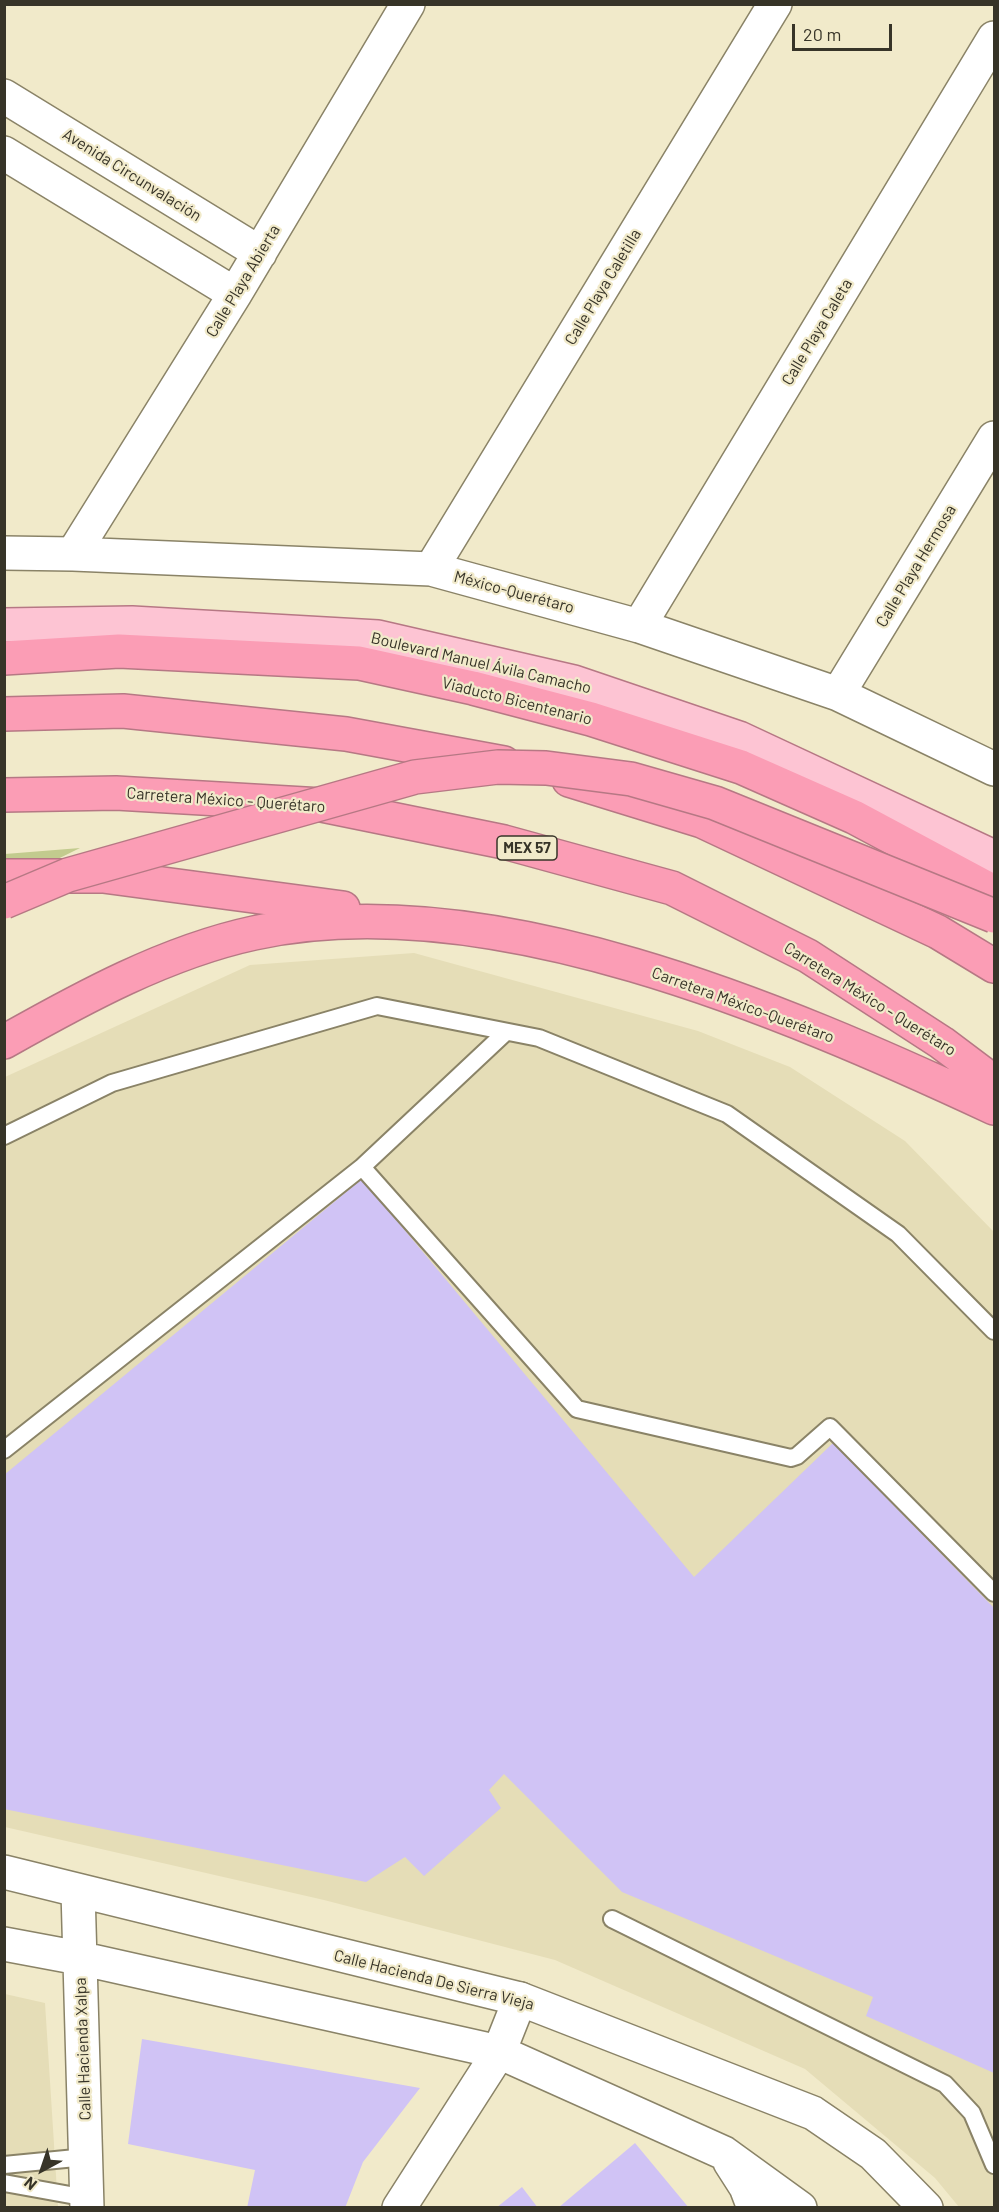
<!DOCTYPE html>
<html>
<head>
<meta charset="utf-8">
<style>
  body { margin:0 }
  #map { position:relative; width:999px; height:2212px; overflow:hidden; background:#f1eaca; font-family:Barlow,sans-serif }
  canvas { display:block }
  .frame { position:absolute; inset:0; border:6px solid #373428; pointer-events:none }
  .north { position:absolute; left:12px; top:2140px; width:60px; height:60px; -webkit-text-stroke:4px #f1eaca; paint-order:stroke; rotate:220deg; font-size:16px; font-weight:700; line-height:24px; text-align:center; color:#373428 }
  .north::after { content:''; display:block; margin:auto; width:21px; height:27px; background:#373428; clip-path:polygon(50% 0,100% 100%,50% 72%,0 100%) }
  .scale { position:absolute; left:792px; top:24px; width:100px; height:27px; box-sizing:border-box; border:3px solid #373428; border-top:0; padding-left:8px; font-size:18px; line-height:21px; white-space:nowrap; color:#373428; -webkit-text-stroke:4px #f1eaca; paint-order:stroke }
</style>
</head>
<body>
<div id="map">
<canvas width="999" height="2212"></canvas>
<div class="frame"></div>
<div class="north">N</div>
<div class="scale">20 m</div>
</div>
<script>
const context = document.querySelector('canvas').getContext('2d');
context.lineJoin = 'round';
function paint(path, color) {
  context.fillStyle = color;
  context.fill(path, 'evenodd');
}
function trace(path, color, width, dash) {
  context.strokeStyle = color;
  context.lineWidth = width;
  context.lineCap = dash ? 'butt' : 'round';
  context.setLineDash(dash || []);
  context.stroke(path);
}
function write(font, color, halo, rows, align = 'center') {
  context.font = font + ' Barlow,sans-serif';
  context.lineWidth = 4.5;
  context.setLineDash([]);
  context.textBaseline = 'middle';
  context.strokeStyle = halo;
  context.fillStyle = color;
  for (const [text, x, y, turn = 0] of rows) {
    context.save();
    context.translate(x, y);
    context.rotate((+turn || 0) * Math.PI / 180);
    context.textAlign = isNaN(turn) ? turn : align;
    if (halo) context.strokeText(text, 0, 0);
    context.fillText(text, 0, 0);
    context.restore();
  }
}
paint(new Path2D(`
  M 414,953 L 698,1031 L 790,1067 L 905,1141 L 994,1232 L 994,2207 L 959,2207 L 935,2178 L 805,2069 L 555,1960 L 324,1900 L 5,1827 L 5,1077 L 250,965 Z
  M 5,1994 L 45,2003 L 58,2207 L 5,2208 Z`), '#e5ddb7');
paint(new Path2D(`
  M 80,848 L 5,885 L 5,854 Z`), '#c2cb8e');
paint(new Path2D(`
  M 362,1179 L 694,1577 L 833,1443 L 994,1608 L 994,2073 L 866,2016 L 873,1997 L 622,1892 L 504,1774 L 489,1790 L 501,1808 L 424,1876 L 405,1857 L 366,1882 L 4,1809 L 4,1475 Z
  M 142,2039 L 420,2088 L 363,2162 L 345,2208 L 247,2208 L 255,2170 L 128,2144 Z
  M 635,2143 L 689,2208 L 558,2208 Z
  M 522,2187 L 538,2208 L 496,2208 Z`), '#d0c3f5');
const lane = new Path2D(`
  M 4,1136 L 112,1083 L 377,1006 L 539,1038 L 727,1114 L 898,1234 L 994,1331
  M 362,1167 L 506,1032
  M 4,1450 L 362,1167 L 577,1409 L 791,1458 L 797,1456 L 830,1427 L 994,1593
  M 612,1919 L 945,2084 L 972,2113 L 994,2165
  M 4,2165 L 86,2157
  M 4,2183 L 87,2198`);
const street = new Path2D(`
  M 4,96 L 260,253
  M 4,153 L 235,294
  M 4,553 L 73,554 L 431,569 L 639,626 L 838,694 L 994,769
  M 73,554 L 235,294 L 408,4
  M 431,569 L 775,4
  M 639,626 L 994,38
  M 838,694 L 994,438
  M 399,2208 L 499,2052 L 520,1999`);
const secondary = new Path2D(`
  M 4,1872 L 520,1999 L 813,2113 L 873,2154 L 926,2208
  M 78,1891 L 87,2208
  M 4,1944 L 79,1958 L 499,2052 L 724,2153 L 800,2208
  M 730,2162 L 746,2187 L 754,2208`);
const primary = new Path2D(`
  M 4,625 L 132,623 L 378,637 L 574,682 L 739,738 L 994,857`);
const highway = new Path2D(`
  M 4,658 L 119,651 L 359,663 L 473,688 L 591,719 L 741,767 L 854,817 L 994,892
  M 4,714 L 123,711 L 346,734 L 504,763
  M 569,780 L 702,821 L 938,932 L 994,966
  M 4,795 L 116,793 L 322,805 L 504,842 L 672,888 L 808,956 L 942,1043 L 994,1082
  M 4,876 L 103,876 L 343,908
  M 4,1042 C 82,998 166,952 254,933 C 487,882 786,1011 994,1108`);
trace(lane, '#8a8367', 20);
trace(street, '#8a8367', 36);
trace(secondary, '#8a8367', 36);
trace(primary, '#b67884', 36);
trace(highway, '#b67884', 36);
trace(lane, '#fff', 16);
trace(street, '#fff', 33);
trace(secondary, '#fff', 33);
trace(primary, '#fdc4d3', 33);
trace(highway, '#fb9db5', 33);
const highwayBridge = new Path2D(`
  M 4,902 L 68,875 L 415,777 L 498,767 L 546,768 L 631,779 L 715,803 L 994,916`);
trace(highwayBridge, '#b67884', 36, []);
trace(highwayBridge, '#fb9db5', 33);
for (const [x, y, w] of [
  [527,848,60]
]) {
  const box = new Path2D();
  box.roundRect(x - w / 2, y - 12, w, 24, 4.5);
  context.fillStyle = '#f1eaca';
  context.fill(box);
  trace(box, '#373428', 1.5);
}
write('bold 15px', '#373428', null, [
  ["MEX 57",527,848]
]);
write('16px', '#373428', '#f1eaca', [
  ["Avenida Circunvalación",132,175,32],
  ["Calle Playa Abierta",243,281,-59],
  ["Calle Playa Caletilla",603,287,-59],
  ["Calle Playa Caleta",817,332,-59],
  ["Calle Playa Hermosa",916,566,-59],
  ["México-Querétaro",514,592,15],
  ["Boulevard Manuel Ávila Camacho",481,663,13],
  ["Viaducto Bicentenario",517,701,14],
  ["Carretera México - Querétaro",226,800,4],
  ["Carretera México - Querétaro",870,999,32],
  ["Carretera México-Querétaro",743,1005,20],
  ["Calle Hacienda De Sierra Vieja",434,1980,14],
  ["Calle Hacienda Xalpa",83,2049,-92]
]);
</script>
</body>
</html>
